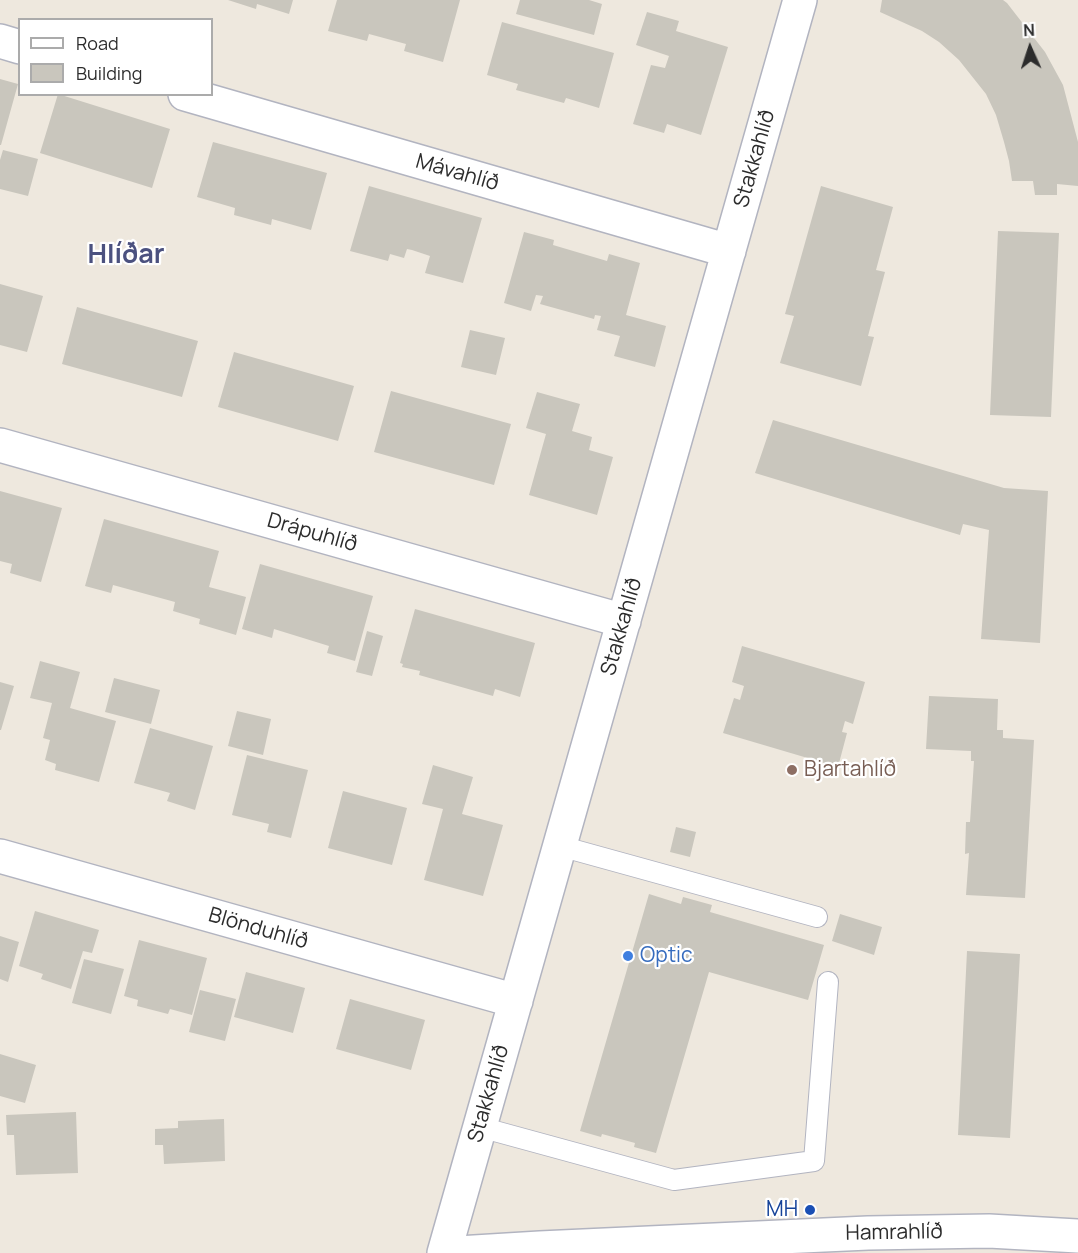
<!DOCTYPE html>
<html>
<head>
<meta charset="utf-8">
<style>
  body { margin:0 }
  #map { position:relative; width:1078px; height:1253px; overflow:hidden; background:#eee8de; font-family:Manrope,sans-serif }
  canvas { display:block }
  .legend { position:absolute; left:18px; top:18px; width:195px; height:78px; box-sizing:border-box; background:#fff; border:2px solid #ababab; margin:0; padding:8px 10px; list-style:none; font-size:18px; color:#2c2c2c }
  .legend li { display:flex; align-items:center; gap:12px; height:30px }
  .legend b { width:30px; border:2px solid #ababab }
  .north { position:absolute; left:1000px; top:18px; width:60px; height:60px; -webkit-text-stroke:4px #fff; paint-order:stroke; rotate:357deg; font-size:16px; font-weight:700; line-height:24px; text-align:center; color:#2c2c2c }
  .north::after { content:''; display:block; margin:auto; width:21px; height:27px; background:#2c2c2c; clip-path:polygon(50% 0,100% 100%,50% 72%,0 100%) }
</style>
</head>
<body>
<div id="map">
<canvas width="1078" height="1253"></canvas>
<ul class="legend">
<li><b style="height:8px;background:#fff"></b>Road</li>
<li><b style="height:16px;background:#c9c6bd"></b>Building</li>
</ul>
<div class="north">N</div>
</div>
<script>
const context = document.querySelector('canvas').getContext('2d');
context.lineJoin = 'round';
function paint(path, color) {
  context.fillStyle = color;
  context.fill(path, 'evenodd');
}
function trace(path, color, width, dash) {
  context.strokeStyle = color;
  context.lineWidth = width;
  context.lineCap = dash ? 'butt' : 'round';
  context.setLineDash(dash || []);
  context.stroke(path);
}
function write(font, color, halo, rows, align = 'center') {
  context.font = font + ' Manrope,sans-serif';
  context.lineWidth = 4.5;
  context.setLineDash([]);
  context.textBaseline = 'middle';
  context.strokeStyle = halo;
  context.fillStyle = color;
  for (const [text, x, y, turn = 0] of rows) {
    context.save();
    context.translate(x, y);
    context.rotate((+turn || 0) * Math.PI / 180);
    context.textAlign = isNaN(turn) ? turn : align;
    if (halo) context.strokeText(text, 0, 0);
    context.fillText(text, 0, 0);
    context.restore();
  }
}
paint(new Path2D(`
  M 228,0 L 293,0 L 289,14 L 257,4 L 256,9 Z
  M 337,0 L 460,0 L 443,62 L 404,51 L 406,44 L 369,34 L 367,41 L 328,31 Z
  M 520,0 L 589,0 L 602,4 L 594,35 L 516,14 Z
  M 882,0 L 1003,0 L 1007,3 L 1045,52 L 1063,85 L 1078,142 L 1078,186 L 1057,184 L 1057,195 L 1035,195 L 1033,181 L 1012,181 L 1009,161 L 1004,142 L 996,115 L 986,94 L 959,60 L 939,42 L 922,31 L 880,12 Z
  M 647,12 L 679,21 L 676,31 L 728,47 L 701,135 L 667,124 L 664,133 L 633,124 L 651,65 L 665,68 L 669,56 L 636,45 Z
  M 502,22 L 614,53 L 599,108 L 566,98 L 564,103 L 516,90 L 518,84 L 487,75 Z
  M 0,79 L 18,84 L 1,145 L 0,145 Z
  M 58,94 L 170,129 L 152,188 L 40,153 Z
  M 213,142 L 327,173 L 311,230 L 272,219 L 271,225 L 234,215 L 235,208 L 197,197 Z
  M 3,150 L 38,159 L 28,196 L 0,189 L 0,160 Z
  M 369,186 L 482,218 L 463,283 L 425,273 L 430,256 L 412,250 L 407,249 L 404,258 L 390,254 L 388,261 L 350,251 Z
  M 821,186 L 893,207 L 876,270 L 885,272 L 868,336 L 874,337 L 861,386 L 780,363 L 794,316 L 785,314 Z
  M 998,231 L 1059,233 L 1051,417 L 990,415 Z
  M 524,232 L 554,240 L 553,245 L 607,261 L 609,254 L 640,263 L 626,315 L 666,326 L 655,367 L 614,356 L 620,336 L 597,330 L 601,316 L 595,315 L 594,319 L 540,304 L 543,296 L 536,295 L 531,311 L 504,303 Z
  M 0,284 L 43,296 L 27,352 L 0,345 Z
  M 77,307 L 198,341 L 182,397 L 62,364 Z
  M 470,330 L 505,338 L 496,375 L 461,367 Z
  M 234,352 L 354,386 L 338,441 L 218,407 Z
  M 391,391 L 511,424 L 494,485 L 374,452 Z
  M 537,392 L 580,404 L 572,431 L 592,437 L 589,450 L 613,457 L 597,515 L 529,495 L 546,434 L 526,428 Z
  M 773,420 L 1004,488 L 1048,491 L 1040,643 L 981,639 L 989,530 L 963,524 L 960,535 L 755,473 Z
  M 0,491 L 62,508 L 41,582 L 10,573 L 12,564 L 0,561 Z
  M 104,519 L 219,551 L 209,587 L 246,597 L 236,635 L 199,624 L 200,619 L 173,611 L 175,602 L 113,585 L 111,593 L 85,586 Z
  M 260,564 L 373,596 L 355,661 L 327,653 L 329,646 L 274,629 L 272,638 L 242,629 Z
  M 415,609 L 535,643 L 520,697 L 495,689 L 493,696 L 419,675 L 420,671 L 402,667 L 403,664 L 400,663 Z
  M 367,631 L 383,636 L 372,676 L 356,672 Z
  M 742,646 L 865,682 L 853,724 L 845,721 L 842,732 L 847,733 L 838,767 L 723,733 L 734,698 L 740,700 L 744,686 L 732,682 Z
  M 40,661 L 80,672 L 70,708 L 116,721 L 99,782 L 55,770 L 56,764 L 45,760 L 50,740 L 43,738 L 52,703 L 30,698 Z
  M 114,678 L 160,690 L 151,724 L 105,712 Z
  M 0,682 L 14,686 L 1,730 L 0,730 Z
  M 929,696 L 998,699 L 997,730 L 1003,730 L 1003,738 L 1034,740 L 1025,898 L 966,895 L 969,853 L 965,854 L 966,822 L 970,822 L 974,761 L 971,761 L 971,751 L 926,749 Z
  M 237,711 L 271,719 L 263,755 L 228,746 Z
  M 150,728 L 213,746 L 195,810 L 167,801 L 170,793 L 134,783 Z
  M 247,755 L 308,770 L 291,838 L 267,832 L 269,824 L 232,815 Z
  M 433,765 L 473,777 L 462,814 L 503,825 L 483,896 L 424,880 L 443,809 L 422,804 Z
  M 343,791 L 407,808 L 392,865 L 328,848 Z
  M 676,827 L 696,832 L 690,857 L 670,852 Z
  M 649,894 L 681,904 L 683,897 L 712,905 L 710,912 L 824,945 L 808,1000 L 709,972 L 656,1153 L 634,1147 L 635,1143 L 602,1134 L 601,1137 L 580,1131 Z
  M 35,911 L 99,930 L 92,953 L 83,951 L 71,989 L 41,979 L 43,974 L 19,966 Z
  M 840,914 L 882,927 L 874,955 L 832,941 Z
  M 0,936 L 19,942 L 8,982 L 0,979 Z
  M 139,940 L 207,958 L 192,1015 L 170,1009 L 168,1014 L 137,1006 L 138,1000 L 124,996 Z
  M 967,951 L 1020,954 L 1010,1138 L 958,1135 Z
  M 84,959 L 124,969 L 111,1014 L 72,1003 Z
  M 246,972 L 305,988 L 293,1033 L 234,1017 Z
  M 200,990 L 236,999 L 225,1041 L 189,1032 Z
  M 350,999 L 425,1020 L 411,1070 L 336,1049 Z
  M 0,1054 L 36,1065 L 25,1103 L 0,1096 Z
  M 76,1112 L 78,1173 L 16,1175 L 14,1135 L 7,1135 L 6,1115 Z
  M 224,1119 L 225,1161 L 164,1164 L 163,1145 L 155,1145 L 155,1129 L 178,1128 L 178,1121 Z`), '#c9c6bd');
const lane = new Path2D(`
  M 560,846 L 817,917
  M 480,1127 L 674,1180 L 814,1161 L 828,982`);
const street = new Path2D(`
  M 0,41 L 20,47
  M 185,94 L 729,251
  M 0,445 L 624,621
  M 0,856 L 516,1001
  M 444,1253 L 800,0
  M 458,1253 L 540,1248 L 868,1233 L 989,1231 L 1078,1236`);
trace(lane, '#b2b4c0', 22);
trace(street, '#b2b4c0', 36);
trace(lane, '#fff', 20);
trace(street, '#fff', 33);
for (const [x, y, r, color] of [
  [792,770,6,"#8d6e63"],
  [628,956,6,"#3f7fe0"],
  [810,1210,6,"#1a4fb4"]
]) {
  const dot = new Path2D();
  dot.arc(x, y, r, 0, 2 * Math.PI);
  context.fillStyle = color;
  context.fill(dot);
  trace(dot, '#fff', 2);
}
write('21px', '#2c2c2c', '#fff', [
  ["Stakkahlíð",755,159,-74],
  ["Mávahlíð",457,173,16],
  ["Drápuhlíð",312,533,16],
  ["Stakkahlíð",622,627,-74],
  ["Blönduhlíð",258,929,16],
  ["Stakkahlíð",489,1094,-74],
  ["Hamrahlíð",894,1233,-1]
]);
write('21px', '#785e54', '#fff', [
  ["Bjartahlíð",804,770]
], 'left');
write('21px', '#366cbe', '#fff', [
  ["Optic",640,956]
], 'left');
write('21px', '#164399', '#fff', [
  ["MH",798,1210]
], 'right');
write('bold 27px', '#4b517f', '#fff', [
  ["Hlíðar",126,255]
]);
</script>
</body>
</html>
